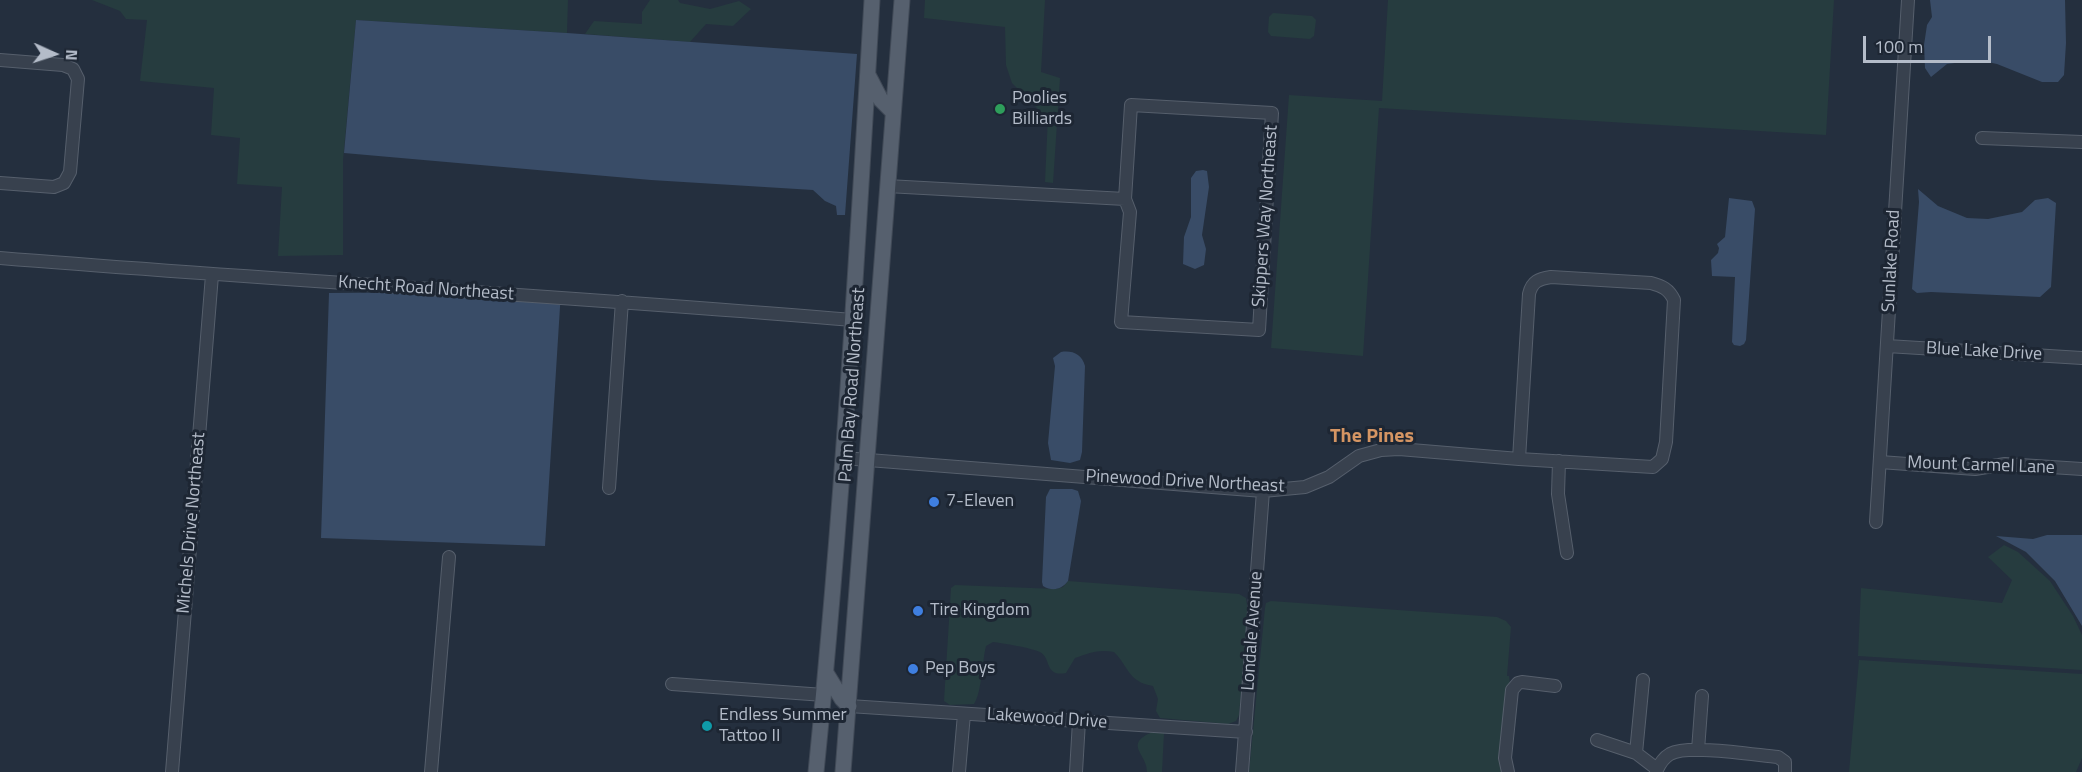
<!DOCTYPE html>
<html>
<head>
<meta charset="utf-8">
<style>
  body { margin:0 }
  #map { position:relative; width:2082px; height:772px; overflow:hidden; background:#242f3e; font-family:"Titillium Web",sans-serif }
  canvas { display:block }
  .north { position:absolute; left:24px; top:24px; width:60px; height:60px; -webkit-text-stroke:4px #1d2633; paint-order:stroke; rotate:93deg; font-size:16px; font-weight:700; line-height:24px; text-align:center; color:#b4bcc9 }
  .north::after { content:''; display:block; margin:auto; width:21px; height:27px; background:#b4bcc9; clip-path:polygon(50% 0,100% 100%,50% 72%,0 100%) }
  .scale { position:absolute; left:1863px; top:36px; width:128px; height:27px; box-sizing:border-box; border:3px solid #b4bcc9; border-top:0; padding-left:8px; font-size:18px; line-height:21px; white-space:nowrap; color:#b4bcc9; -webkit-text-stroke:4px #1d2633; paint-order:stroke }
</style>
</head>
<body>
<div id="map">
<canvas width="2082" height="772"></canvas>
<div class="north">N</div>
<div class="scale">100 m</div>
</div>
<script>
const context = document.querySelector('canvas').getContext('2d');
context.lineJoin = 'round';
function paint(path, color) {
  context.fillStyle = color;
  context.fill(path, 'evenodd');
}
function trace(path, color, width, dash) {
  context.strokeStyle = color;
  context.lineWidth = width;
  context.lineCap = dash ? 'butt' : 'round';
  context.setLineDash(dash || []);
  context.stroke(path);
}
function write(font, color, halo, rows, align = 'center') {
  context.font = font + ' "Titillium Web",sans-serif';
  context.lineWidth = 6;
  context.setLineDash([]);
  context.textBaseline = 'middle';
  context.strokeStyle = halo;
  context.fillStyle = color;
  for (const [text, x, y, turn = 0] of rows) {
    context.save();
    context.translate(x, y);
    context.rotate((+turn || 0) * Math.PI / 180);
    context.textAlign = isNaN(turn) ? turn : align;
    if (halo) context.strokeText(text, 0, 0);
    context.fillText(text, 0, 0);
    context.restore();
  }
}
paint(new Path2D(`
  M 92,0 L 568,0 L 567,33 L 356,20 L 343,160 L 343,255 L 278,256 L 282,187 L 237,184 L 240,138 L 211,135 L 214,88 L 140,81 L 147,20 L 126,19 L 120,11 Z
  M 650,0 L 678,0 L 680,3 L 710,9 L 739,1 L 751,9 L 733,26 L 706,24 L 690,42 L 585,34 L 594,21 L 642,24 L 642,12 Z
  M 925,0 L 1045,0 L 1041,72 L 1060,78 L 1053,183 L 1045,182 L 1048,116 L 1043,114 L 1012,83 L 1006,65 L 1005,27 L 924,18 Z
  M 1388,0 L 1834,0 L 1826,135 L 1379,108 L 1363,356 L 1271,348 L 1289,95 L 1382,101 Z
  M 1273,13 L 1312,16 L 1316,20 L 1314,36 L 1310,39 L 1271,36 L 1268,32 L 1269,17 Z
  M 2004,545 L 2018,552 L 2050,581 L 2073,616 L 2082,635 L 2082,670 L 1858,656 L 1861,588 L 2002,603 L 2012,580 L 1988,557 Z
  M 1068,581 L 1239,594 L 1246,598 L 1248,612 L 1239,715 L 1236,721 L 1228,724 L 1160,718 L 1156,711 L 1158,699 L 1153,686 C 1128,682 1129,667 1114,652 C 1099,649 1089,653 1075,658 L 1066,673 C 1044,677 1052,659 1040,652 C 1032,648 1002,643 993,642 L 986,646 C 982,662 982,692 974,704 L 950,705 L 944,701 L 951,588 L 955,585 L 1056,589 L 1063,587 Z
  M 1271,601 L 1497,617 L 1506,621 L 1511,627 L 1507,676 L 1509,676 L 1510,684 L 1501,772 L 1249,772 L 1265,608 L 1266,603 Z
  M 1859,660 L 2082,674 L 2082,758 L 2076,772 L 1849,772 Z
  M 1155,731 L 1164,733 L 1162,772 L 1147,772 C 1148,754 1121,744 1155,731 Z`), '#263c3f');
paint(new Path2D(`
  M 1930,0 L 2065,0 L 2066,43 L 2064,75 L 2058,82 L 2042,82 L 1997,64 L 1978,60 L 1947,64 L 1931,77 L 1925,68 L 1924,45 L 1927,25 L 1932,17 Z
  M 356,20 L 567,33 L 857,54 L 845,215 L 837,215 L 836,206 L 825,201 L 813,190 L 651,180 L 344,153 Z
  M 1203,170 L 1207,171 L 1209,187 L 1202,235 L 1206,249 L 1204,265 L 1195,269 L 1183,264 L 1184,237 L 1191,217 L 1191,178 L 1196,171 Z
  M 1918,189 L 1938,206 L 1967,218 L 1988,219 L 2022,212 L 2035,200 L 2048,198 L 2056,203 L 2051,287 L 2040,297 L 1931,292 L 1917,293 L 1912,289 L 1919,202 Z
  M 1729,198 L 1752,201 L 1755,209 L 1746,340 L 1744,344 L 1740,346 L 1734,345 L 1732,342 L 1735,277 L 1712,276 L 1711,260 L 1718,253 L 1719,248 L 1717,244 L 1725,237 Z
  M 561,291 L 545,546 L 321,538 L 329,293 Z
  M 1061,352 C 1072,350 1082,354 1085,366 L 1082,452 L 1080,460 L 1070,463 L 1051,460 L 1048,443 L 1055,366 L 1053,358 Z
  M 1050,489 L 1072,489 L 1078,491 L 1081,501 L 1068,581 C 1062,589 1053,592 1043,586 L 1042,582 L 1046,497 Z
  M 2047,535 L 2082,535 L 2082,626 L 2055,581 L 2026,552 L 1996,536 L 2033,539 Z`), '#394c67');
const minor = new Path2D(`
  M 0,60 L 63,65 L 73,69 L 78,79 L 70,172 L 64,183 L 54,187 L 0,183
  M 1131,105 L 1272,113 L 1259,330 L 1121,322 L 1130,212 L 1125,199 Z
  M 1982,138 L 2082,142
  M 887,186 L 1125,199
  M 0,258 C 284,281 569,296 853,320
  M 1551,277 L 1651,283 C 1662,286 1669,289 1674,300 L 1666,442 L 1662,459 L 1653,467 L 1519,459 L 1529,294 C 1532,281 1539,279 1551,277 Z
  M 1887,346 L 2082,358
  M 843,458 L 1263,491 L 1305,487 L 1329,477 L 1359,456 L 1381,450 L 1399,449 L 1519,459
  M 1559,461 L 1558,494 L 1567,553
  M 1880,462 L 1975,469 L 2005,464 L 2082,469
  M 609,488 L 622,301
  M 1876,522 L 1908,0
  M 1643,680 L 1636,753 L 1657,769
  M 672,684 L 824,695
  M 849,706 L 1246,732
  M 1597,740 L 1636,753
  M 1698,750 L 1702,696
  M 172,772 L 212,275
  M 431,772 L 449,557
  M 959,772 L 964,714
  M 1076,772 L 1079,721
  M 1242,772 L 1263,491
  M 1508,772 L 1505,758 L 1512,690 L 1518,683 L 1522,682 L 1555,686
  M 1656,772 C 1659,765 1663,758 1670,754 C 1689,744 1755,755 1778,757 L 1785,762 L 1785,772`);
const major = new Path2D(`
  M 868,75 L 881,100 L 893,112
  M 826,673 L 842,699 L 849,706
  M 816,772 C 842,515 857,257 872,0
  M 843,772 L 902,0`);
trace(minor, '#565f6c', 14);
trace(major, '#414a57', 17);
trace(minor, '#38414e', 12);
trace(major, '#56606e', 15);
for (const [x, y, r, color] of [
  [1000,109,6,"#2e9e5b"],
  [934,502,6,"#3f7fe0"],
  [918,611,6,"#3f7fe0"],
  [913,669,6,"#3f7fe0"],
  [707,726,6,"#0f9aa8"]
]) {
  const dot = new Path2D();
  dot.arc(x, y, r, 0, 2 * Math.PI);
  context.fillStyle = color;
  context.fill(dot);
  trace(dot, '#1d2633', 2);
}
write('18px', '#b4bcc9', '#1d2633', [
  ["Poolies",1012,99],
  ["Billiards",1012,120],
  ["7-Eleven",946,502],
  ["Tire Kingdom",930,611],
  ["Pep Boys",925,669],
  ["Endless Summer",719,716],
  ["Tattoo II",719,737]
], 'left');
write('18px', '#b4bcc9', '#1d2633', [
  ["Skippers Way Northeast",1266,216,-86],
  ["Sunlake Road",1892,261,-87],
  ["Knecht Road Northeast",426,289,4],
  ["Blue Lake Drive",1984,352,3],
  ["Palm Bay Road Northeast",853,385,-86],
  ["Mount Carmel Lane",1981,466,2],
  ["Pinewood Drive Northeast",1185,482,3],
  ["Michels Drive Northeast",192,523,-85],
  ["Londale Avenue",1253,631,-86],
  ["Lakewood Drive",1047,719,4]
]);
write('bold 20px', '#d59563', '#1d2633', [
  ["The Pines",1372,437]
]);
</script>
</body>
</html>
